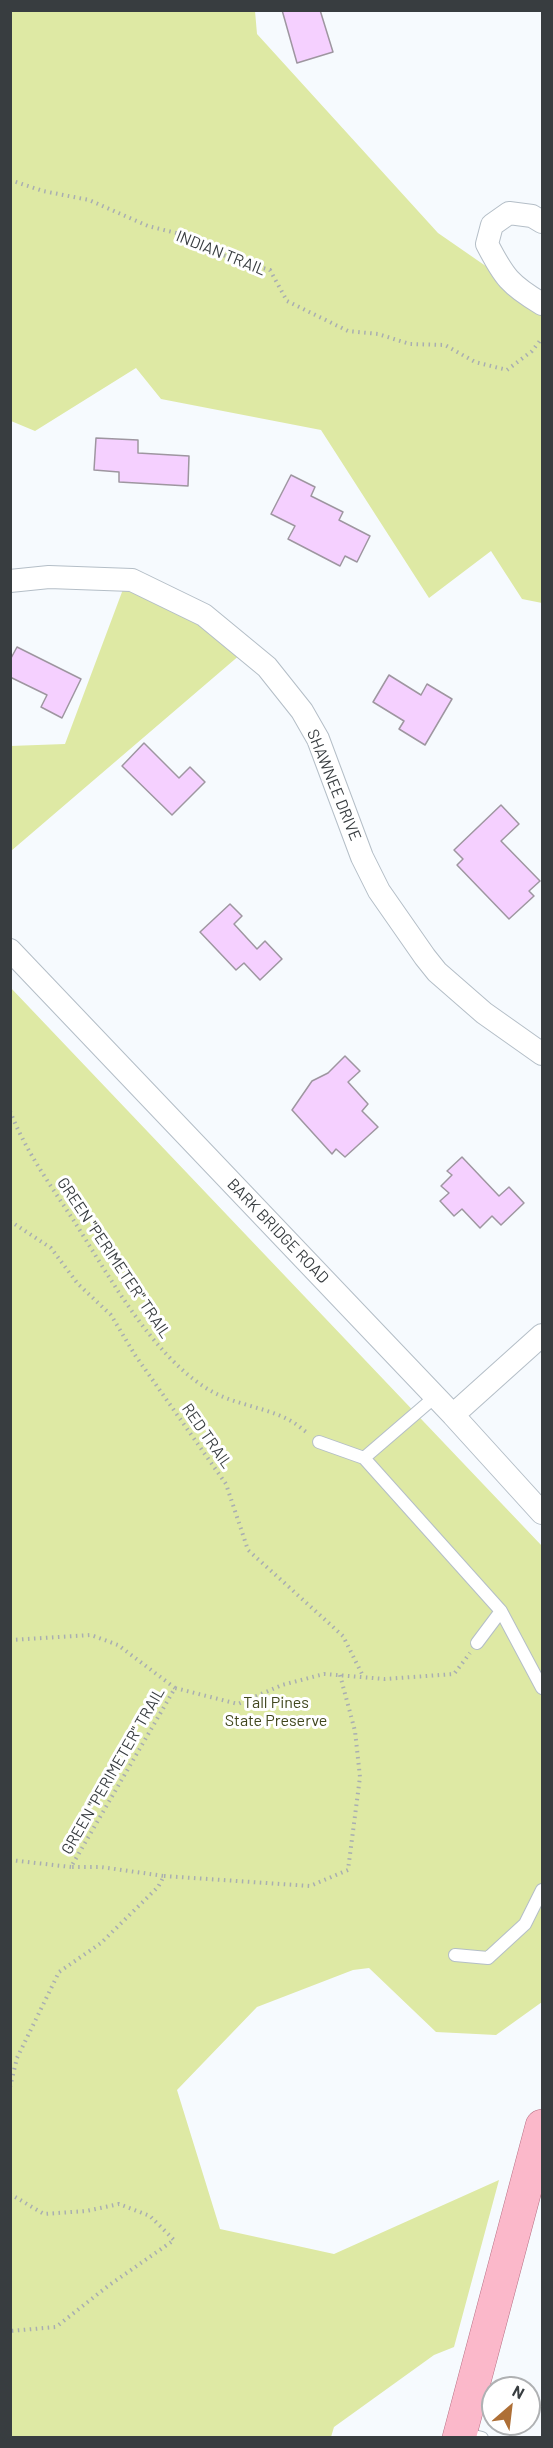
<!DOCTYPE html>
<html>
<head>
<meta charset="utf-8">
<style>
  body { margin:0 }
  #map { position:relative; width:553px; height:2448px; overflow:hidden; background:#f6fafe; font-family:Barlow,sans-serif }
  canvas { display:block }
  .frame { position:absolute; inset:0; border:12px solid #383d40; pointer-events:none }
  .north { position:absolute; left:481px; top:2376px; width:60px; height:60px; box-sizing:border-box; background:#fff; border:2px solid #afb1b3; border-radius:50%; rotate:28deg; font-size:16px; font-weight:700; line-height:24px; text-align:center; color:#383d40 }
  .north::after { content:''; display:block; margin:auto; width:21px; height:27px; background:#ae6f36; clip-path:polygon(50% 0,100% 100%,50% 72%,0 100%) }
</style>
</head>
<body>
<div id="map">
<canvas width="553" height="2448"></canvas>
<div class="frame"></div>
<div class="north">N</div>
</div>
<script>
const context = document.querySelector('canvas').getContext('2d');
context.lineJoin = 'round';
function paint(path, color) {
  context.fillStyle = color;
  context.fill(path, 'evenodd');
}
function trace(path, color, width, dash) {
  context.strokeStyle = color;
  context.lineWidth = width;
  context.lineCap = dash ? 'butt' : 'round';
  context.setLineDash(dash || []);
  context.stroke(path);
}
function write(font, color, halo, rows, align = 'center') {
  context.font = font + ' Barlow,sans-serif';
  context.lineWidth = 6;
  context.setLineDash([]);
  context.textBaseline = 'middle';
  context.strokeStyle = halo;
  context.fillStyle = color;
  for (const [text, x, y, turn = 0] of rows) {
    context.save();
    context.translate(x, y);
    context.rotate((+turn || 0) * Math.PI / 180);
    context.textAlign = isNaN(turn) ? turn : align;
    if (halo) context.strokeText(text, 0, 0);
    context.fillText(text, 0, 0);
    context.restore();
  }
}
paint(new Path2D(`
  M 11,11 L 255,11 L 257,34 L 438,233 L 542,305 L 542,603 L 522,599 L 491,551 L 429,598 L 321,430 L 161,399 L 136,368 L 35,431 L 11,421 Z
  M 125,584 L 248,648 L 11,851 L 10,746 L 65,744 Z
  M 10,987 L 542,1546 L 542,2002 L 496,2035 L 436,2032 L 369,1968 L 353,1970 L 257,2007 L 177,2090 L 220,2229 L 334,2254 L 499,2180 L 454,2347 L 434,2355 L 334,2427 L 331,2437 L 11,2437 Z`), '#dee9a4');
const building = new Path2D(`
  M 282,10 L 320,10 L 333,52 L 297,63 Z
  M 96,438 L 138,440 L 138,453 L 189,456 L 188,486 L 119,482 L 119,472 L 94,470 Z
  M 291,475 L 315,487 L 311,496 L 343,512 L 339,520 L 370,536 L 357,562 L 345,556 L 340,566 L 288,539 L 295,526 L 271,514 Z
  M 17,647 L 81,679 L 62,718 L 41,707 L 47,695 L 10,677 L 10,660 Z
  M 389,675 L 421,695 L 427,684 L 452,699 L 425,745 L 399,729 L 404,721 L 373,702 Z
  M 144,743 L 179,778 L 190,767 L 205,782 L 172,815 L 122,766 Z
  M 501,805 L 519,824 L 501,841 L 540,881 L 529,891 L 534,896 L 509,919 L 457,865 L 463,859 L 454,850 Z
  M 230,904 L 242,916 L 234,924 L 257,949 L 265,941 L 282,959 L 260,980 L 244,963 L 236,970 L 200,932 Z
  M 345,1056 L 360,1071 L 348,1082 L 368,1104 L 362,1111 L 378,1127 L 345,1157 L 336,1149 L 332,1154 L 292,1110 L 312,1081 L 328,1073 Z
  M 462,1157 L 499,1196 L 509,1187 L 524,1203 L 501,1225 L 492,1216 L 480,1228 L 462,1209 L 454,1216 L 440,1201 L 449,1193 L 441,1186 L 452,1175 L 447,1171 Z`);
paint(building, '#f5d0ff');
trace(building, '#9e96a0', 1.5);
const lane = new Path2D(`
  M 319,1442 L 364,1458 L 501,1611 L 542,1688
  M 364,1458 L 436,1396
  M 477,1643 L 501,1611
  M 455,1955 L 488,1958 L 525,1924 L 542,1890
  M 462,2433 L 482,2438`);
const street = new Path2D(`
  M 542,222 L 532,216 L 509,213 L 492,225 L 487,244 C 504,277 510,285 542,304
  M 10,581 L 49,577 L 132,580 L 204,615 L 267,667 L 302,711 L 318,739 L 362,857 L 379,891 L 425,957 L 437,972 L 484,1013 L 542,1054
  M 10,950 L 453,1415 L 542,1513
  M 453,1415 L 542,1335`);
const primary = new Path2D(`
  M 459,2438 L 542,2126`);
trace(lane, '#b4bec7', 14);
trace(street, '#b4bec7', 24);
trace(primary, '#b56e82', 34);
trace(new Path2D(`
  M 10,180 L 43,191 L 89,200 L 148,226 L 180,234 L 208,249 L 238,261 L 270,270 L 287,301 L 348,331 L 378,334 L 410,344 L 445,345 L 475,362 L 507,370 L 532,351 L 542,338
  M 10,1111 C 25,1150 51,1186 74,1221 C 109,1276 151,1353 206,1388 C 232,1405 264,1406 291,1421 C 297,1424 303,1430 309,1434
  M 10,1221 L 51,1248 L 78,1284 L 111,1315 L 135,1355 L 226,1484 L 248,1550 L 343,1636 L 363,1676
  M 10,1640 L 91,1635 L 118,1645 L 175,1688
  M 10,1860 L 71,1867
  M 164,1876 L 310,1886 L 348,1870 L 360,1777 L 355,1731 L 340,1675
  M 10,2087 L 17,2058 L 59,1972 L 101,1943 L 158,1887 L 164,1876 L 101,1867 L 71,1867 L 175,1688 L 238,1704 L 282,1685 L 324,1674 L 385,1679 L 454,1674 L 470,1653
  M 10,2194 L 44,2214 L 86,2211 L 119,2204 L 150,2216 L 174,2240 L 108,2286 L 56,2327 L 10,2331`), '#a9aeb1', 4, [1.5, 4.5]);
trace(lane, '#fff', 12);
trace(street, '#fff', 22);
trace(primary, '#fbb8ca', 33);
write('16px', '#383d40', '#fff', [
  ["INDIAN TRAIL",221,253,22],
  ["SHAWNEE DRIVE",334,785,68],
  ["BARK BRIDGE ROAD",278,1231,46],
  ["GREEN \"PERIMETER\" TRAIL",114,1258,56],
  ["RED TRAIL",207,1436,55],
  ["GREEN \"PERIMETER\" TRAIL",113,1771,-60]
]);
write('16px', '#41471e', '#fff', [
  ["Tall Pines",276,1703],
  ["State Preserve",276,1721]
]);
</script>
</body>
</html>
